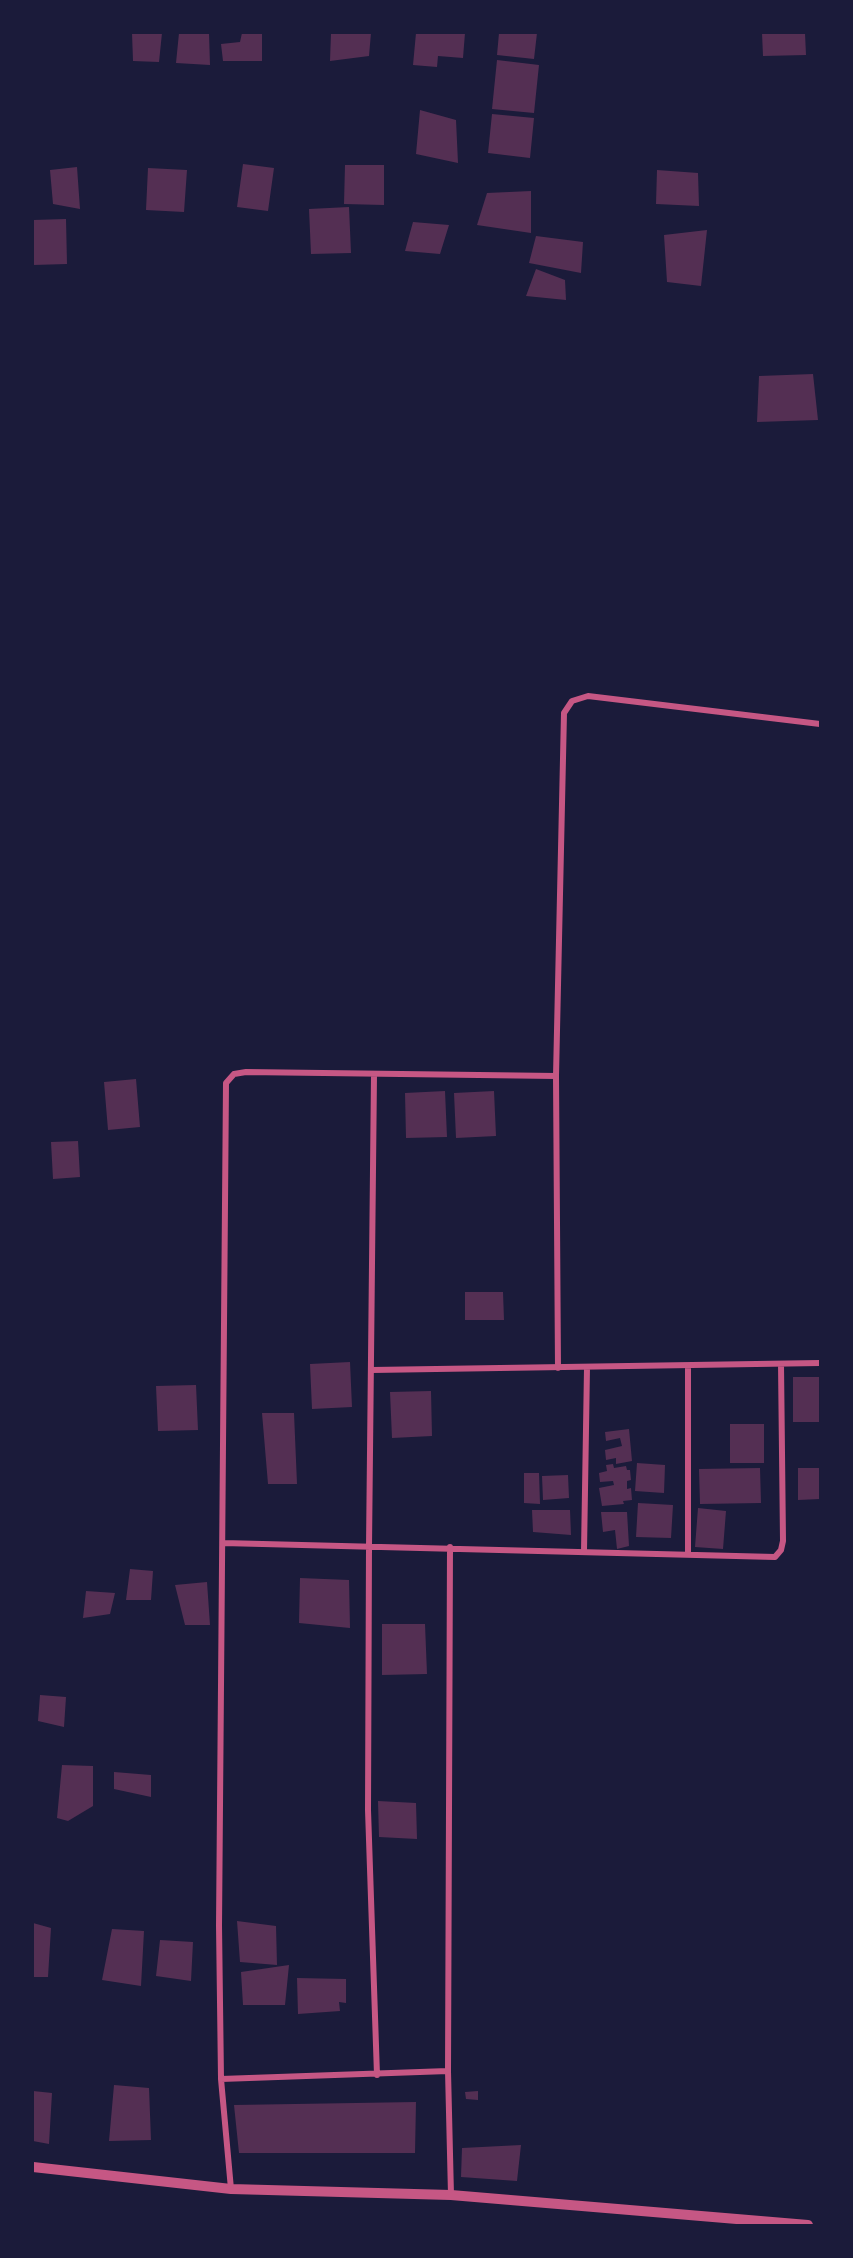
<!DOCTYPE html>
<html>
<head>
<meta charset="utf-8">
<style>
  body { margin:0 }
  #map { position:relative; width:853px; height:2258px; overflow:hidden; background:#1b1b3a; font-family:Roboto,sans-serif }
  canvas { display:block }
  .frame { position:absolute; inset:0; border:34px solid #1b1b3a; pointer-events:none }
</style>
</head>
<body>
<div id="map">
<canvas width="853" height="2258"></canvas>
<div class="frame"></div>
</div>
<script>
const context = document.querySelector('canvas').getContext('2d');
context.lineJoin = 'round';
function paint(path, color) {
  context.fillStyle = color;
  context.fill(path, 'evenodd');
}
function trace(path, color, width, dash) {
  context.strokeStyle = color;
  context.lineWidth = width;
  context.lineCap = dash ? 'butt' : 'round';
  context.setLineDash(dash || []);
  context.stroke(path);
}
paint(new Path2D(`
  M 132,33 L 162,33 L 159,62 L 133,61 Z
  M 179,33 L 209,33 L 210,65 L 176,63 Z
  M 242,33 L 262,33 L 262,61 L 223,61 L 221,44 L 240,42 Z
  M 331,33 L 371,33 L 369,56 L 330,61 Z
  M 416,33 L 465,33 L 463,58 L 438,56 L 437,67 L 413,65 Z
  M 499,33 L 537,33 L 534,59 L 497,55 Z
  M 762,33 L 805,33 L 806,55 L 763,56 Z
  M 497,60 L 539,65 L 534,113 L 492,109 Z
  M 420,110 L 456,120 L 458,163 L 416,154 Z
  M 492,114 L 534,118 L 530,158 L 488,153 Z
  M 243,164 L 274,168 L 268,211 L 237,207 Z
  M 345,165 L 384,165 L 384,205 L 344,204 Z
  M 77,167 L 80,209 L 53,204 L 50,170 Z
  M 148,168 L 187,170 L 184,212 L 146,210 Z
  M 657,170 L 698,173 L 699,206 L 656,204 Z
  M 531,191 L 531,233 L 477,225 L 487,193 Z
  M 349,207 L 351,253 L 311,254 L 309,209 Z
  M 66,219 L 67,264 L 33,265 L 33,220 Z
  M 413,222 L 449,225 L 440,254 L 405,251 Z
  M 707,230 L 701,286 L 667,282 L 664,235 Z
  M 536,236 L 583,242 L 581,273 L 529,263 Z
  M 536,269 L 565,280 L 566,300 L 526,296 Z
  M 813,374 L 818,420 L 757,422 L 759,376 Z
  M 136,1079 L 140,1127 L 108,1130 L 104,1082 Z
  M 445,1091 L 447,1137 L 406,1138 L 405,1093 Z
  M 494,1091 L 496,1136 L 456,1138 L 454,1093 Z
  M 78,1141 L 80,1177 L 53,1179 L 51,1142 Z
  M 465,1292 L 503,1292 L 504,1320 L 465,1320 Z
  M 350,1362 L 352,1407 L 312,1409 L 310,1364 Z
  M 793,1377 L 820,1377 L 820,1422 L 793,1422 Z
  M 196,1385 L 198,1430 L 158,1431 L 156,1386 Z
  M 431,1391 L 432,1436 L 392,1438 L 390,1392 Z
  M 262,1413 L 294,1413 L 297,1484 L 268,1484 Z
  M 730,1424 L 764,1424 L 764,1463 L 730,1463 Z
  M 629,1429 L 632,1461 L 616,1464 L 616,1458 L 606,1460 L 605,1450 L 622,1446 L 620,1438 L 606,1441 L 605,1432 Z
  M 637,1463 L 665,1465 L 664,1493 L 635,1491 Z
  M 613,1464 L 614,1468 L 626,1466 L 627,1470 L 630,1470 L 631,1480 L 627,1481 L 627,1489 L 631,1488 L 632,1500 L 623,1501 L 624,1504 L 602,1506 L 599,1488 L 614,1485 L 613,1481 L 600,1482 L 599,1473 L 607,1471 L 606,1465 Z
  M 760,1468 L 761,1503 L 700,1504 L 699,1469 Z
  M 798,1468 L 820,1468 L 820,1499 L 798,1500 Z
  M 524,1473 L 539,1473 L 540,1504 L 524,1503 Z
  M 568,1475 L 569,1498 L 543,1500 L 542,1476 Z
  M 638,1503 L 673,1505 L 671,1538 L 636,1537 Z
  M 698,1508 L 726,1511 L 723,1549 L 695,1547 Z
  M 532,1510 L 570,1510 L 571,1535 L 533,1532 Z
  M 601,1512 L 627,1512 L 629,1546 L 617,1549 L 615,1530 L 603,1532 Z
  M 130,1569 L 153,1571 L 151,1600 L 126,1600 Z
  M 300,1578 L 349,1580 L 350,1628 L 299,1623 Z
  M 207,1582 L 210,1625 L 185,1625 L 175,1585 Z
  M 86,1591 L 115,1593 L 110,1614 L 83,1618 Z
  M 382,1624 L 425,1624 L 427,1674 L 382,1675 Z
  M 40,1695 L 66,1697 L 64,1727 L 38,1721 Z
  M 62,1765 L 93,1766 L 93,1806 L 68,1821 L 57,1818 Z
  M 114,1772 L 151,1775 L 151,1797 L 114,1789 Z
  M 378,1801 L 416,1803 L 417,1839 L 379,1837 Z
  M 237,1921 L 276,1926 L 277,1965 L 240,1962 Z
  M 33,1923 L 51,1928 L 48,1977 L 33,1977 Z
  M 112,1929 L 144,1931 L 141,1986 L 102,1980 Z
  M 160,1940 L 193,1942 L 191,1981 L 156,1976 Z
  M 289,1965 L 285,2005 L 243,2005 L 241,1972 Z
  M 297,1978 L 346,1979 L 346,2003 L 339,2002 L 340,2011 L 298,2014 Z
  M 114,2085 L 149,2088 L 151,2140 L 109,2141 Z
  M 33,2091 L 52,2093 L 49,2144 L 33,2141 Z
  M 478,2091 L 478,2100 L 466,2099 L 465,2092 Z
  M 416,2102 L 415,2153 L 239,2153 L 234,2105 Z
  M 521,2145 L 517,2181 L 461,2177 L 462,2148 Z`), '#542f53');
trace(new Path2D(`
  M 374,1075 L 369,1546 L 368,1810 L 377,2075
  M 558,1368 L 556,1076 L 564,713 L 572,701 L 588,696 L 820,724
  M 372,1370 L 820,1363
  M 223,1543 L 775,1557 L 781,1550 L 783,1541 L 781,1364
  M 450,1547 L 448,2071 L 451,2195
  M 584,1551 L 587,1368
  M 688,1554 L 688,1367
  M 221,2079 L 448,2071
  M 231,2189 L 221,2079 L 219,1925 L 226,1083 L 234,1074 L 246,1072 L 556,1076`), '#c65784', 6);
trace(new Path2D(`
  M 33,2167 L 231,2189 L 451,2195 L 808,2225`), '#c65784', 10);
</script>
</body>
</html>
